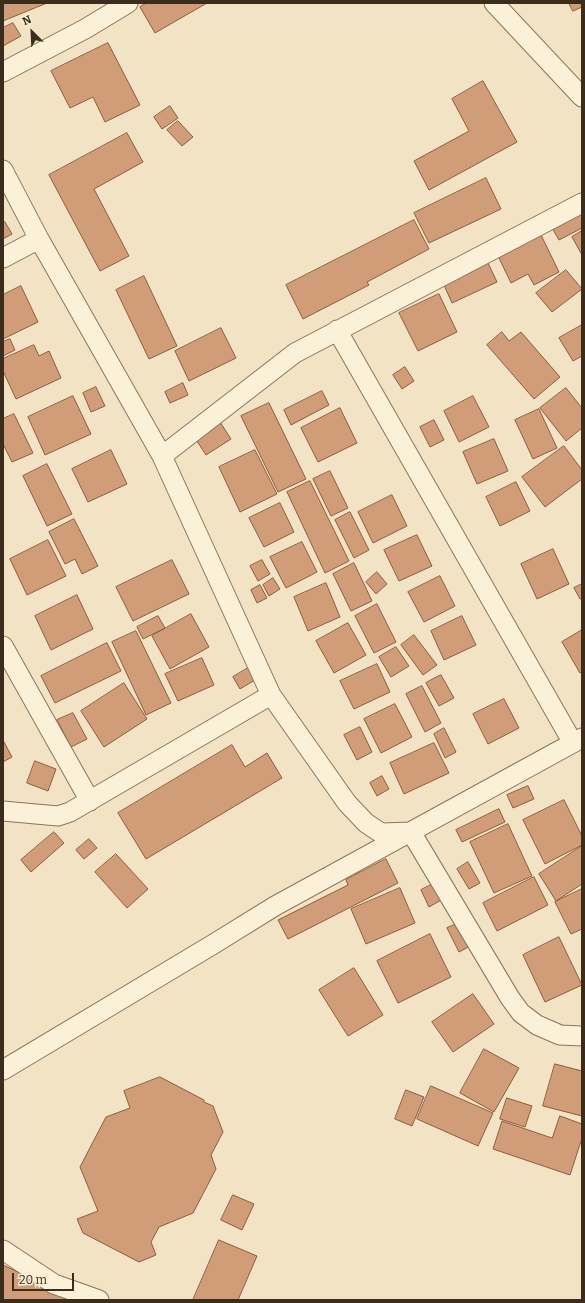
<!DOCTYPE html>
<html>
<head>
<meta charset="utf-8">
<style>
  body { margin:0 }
  #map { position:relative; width:585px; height:1303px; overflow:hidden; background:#f1e3c4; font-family:Bitter,serif }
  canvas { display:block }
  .frame { position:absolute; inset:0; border:4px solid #3c2c1e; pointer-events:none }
  .north { position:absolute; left:12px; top:12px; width:40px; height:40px; -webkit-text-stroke:3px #f8edd4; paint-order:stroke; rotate:336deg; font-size:11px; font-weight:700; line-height:16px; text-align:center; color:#3c2c1e }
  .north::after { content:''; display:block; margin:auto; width:14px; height:18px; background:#3c2c1e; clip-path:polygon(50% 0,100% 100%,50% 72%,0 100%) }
  .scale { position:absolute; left:12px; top:1273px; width:62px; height:18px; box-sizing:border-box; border:2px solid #3c2c1e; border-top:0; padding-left:5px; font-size:12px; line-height:14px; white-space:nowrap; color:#3c2c1e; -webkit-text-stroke:3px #f8edd4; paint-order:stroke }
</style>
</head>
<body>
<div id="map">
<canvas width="585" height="1303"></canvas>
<div class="frame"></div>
<div class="north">N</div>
<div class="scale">20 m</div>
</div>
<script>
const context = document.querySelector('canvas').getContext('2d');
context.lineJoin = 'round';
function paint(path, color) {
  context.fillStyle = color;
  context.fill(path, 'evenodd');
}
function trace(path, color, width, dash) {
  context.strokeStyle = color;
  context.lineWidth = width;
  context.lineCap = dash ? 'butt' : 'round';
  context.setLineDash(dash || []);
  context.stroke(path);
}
const building = new Path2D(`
  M 3,3 L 47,3 L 3,21 Z
  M 147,3 L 207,3 L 155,33 L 140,7 Z
  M 569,3 L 582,3 L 582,7 L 573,11 Z
  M 13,23 L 21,36 L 3,46 L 3,28 Z
  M 108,43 L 140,105 L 105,122 L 93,97 L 70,108 L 51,71 Z
  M 483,81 L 517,142 L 429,190 L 414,161 L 469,131 L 452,99 Z
  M 170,106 L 178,118 L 162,129 L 154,117 Z
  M 178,121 L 193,137 L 182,146 L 167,130 Z
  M 127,133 L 143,162 L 94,189 L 129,256 L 100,271 L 49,175 Z
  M 486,178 L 501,209 L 429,243 L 414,213 Z
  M 582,210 L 582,228 L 559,240 L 551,226 Z
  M 414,220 L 429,249 L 367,282 L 369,285 L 303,319 L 286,285 Z
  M 5,222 L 12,234 L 3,239 L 3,223 Z
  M 582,231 L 582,255 L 572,237 Z
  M 541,235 L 559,272 L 534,285 L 528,274 L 511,283 L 498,256 Z
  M 488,263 L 497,282 L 452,303 L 444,285 Z
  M 566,270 L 582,289 L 552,312 L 536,293 Z
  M 144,276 L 177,346 L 149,359 L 116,290 Z
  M 21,286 L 38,322 L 3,339 L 3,295 Z
  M 439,294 L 457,332 L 418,351 L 399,313 Z
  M 582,325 L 582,356 L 573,361 L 559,338 Z
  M 221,328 L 236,358 L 189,381 L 175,351 Z
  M 502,332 L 509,341 L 521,332 L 560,377 L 534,399 L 487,345 Z
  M 10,339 L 15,350 L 3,356 L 3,342 Z
  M 34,345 L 39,356 L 49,351 L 61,378 L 16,399 L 3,371 L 3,359 Z
  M 405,367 L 414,381 L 402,389 L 393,375 Z
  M 183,383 L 188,395 L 170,403 L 165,392 Z
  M 96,387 L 105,406 L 91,412 L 83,393 Z
  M 566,388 L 582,408 L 582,428 L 566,441 L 540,408 Z
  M 322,391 L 329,405 L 291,425 L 284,410 Z
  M 73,396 L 91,434 L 45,455 L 28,417 Z
  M 473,396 L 489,427 L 459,442 L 444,411 Z
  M 269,403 L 306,479 L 278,492 L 241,416 Z
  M 340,408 L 357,443 L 318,462 L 301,428 Z
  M 539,409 L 557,448 L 533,459 L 515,420 Z
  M 14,414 L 33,453 L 12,462 L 3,444 L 3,419 Z
  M 434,420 L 444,440 L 430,447 L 420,427 Z
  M 220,422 L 231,439 L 206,455 L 195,438 Z
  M 494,439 L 508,471 L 477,484 L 463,452 Z
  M 564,446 L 582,470 L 582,479 L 545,507 L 522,477 Z
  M 111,450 L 127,484 L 88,502 L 72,469 Z
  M 255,450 L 277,494 L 240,512 L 219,467 Z
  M 47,464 L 72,514 L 47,526 L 23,476 Z
  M 330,471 L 348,508 L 331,516 L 313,479 Z
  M 310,481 L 349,561 L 325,573 L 287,492 Z
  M 516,482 L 530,511 L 500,526 L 486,497 Z
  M 392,495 L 407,526 L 373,543 L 358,512 Z
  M 280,503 L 294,532 L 264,547 L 249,518 Z
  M 350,512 L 369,550 L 354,558 L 335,520 Z
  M 74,519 L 98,566 L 82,574 L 75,559 L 65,564 L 49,532 Z
  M 417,535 L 432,566 L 399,581 L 384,550 Z
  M 48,540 L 66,576 L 27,595 L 10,559 Z
  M 302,542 L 317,572 L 286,588 L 270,557 Z
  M 553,549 L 569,584 L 537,599 L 521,564 Z
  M 172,560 L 189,594 L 133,621 L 116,587 Z
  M 262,560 L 270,574 L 258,581 L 250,566 Z
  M 354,563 L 372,601 L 351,611 L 333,574 Z
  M 377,572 L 387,584 L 376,594 L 366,582 Z
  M 440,576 L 455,606 L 424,622 L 408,592 Z
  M 273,578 L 280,589 L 269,596 L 263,585 Z
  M 326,583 L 340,617 L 308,631 L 294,597 Z
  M 582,584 L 582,598 L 580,599 L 574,588 Z
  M 260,585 L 267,598 L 257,603 L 251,590 Z
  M 77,595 L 93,629 L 51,650 L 35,616 Z
  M 377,604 L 396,642 L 374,653 L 355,616 Z
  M 191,614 L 209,647 L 170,669 L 152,636 Z
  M 158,616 L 165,628 L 143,639 L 137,627 Z
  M 462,616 L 476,645 L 444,660 L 431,631 Z
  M 348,623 L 366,655 L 334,673 L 316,641 Z
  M 582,630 L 582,672 L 580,673 L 562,642 Z
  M 136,631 L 171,703 L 146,715 L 112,642 Z
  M 414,635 L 437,665 L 423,675 L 401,645 Z
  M 107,643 L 121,671 L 55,703 L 41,676 Z
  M 396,647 L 409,666 L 391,677 L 379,657 Z
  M 202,658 L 214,685 L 178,701 L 165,674 Z
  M 377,664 L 390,692 L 354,709 L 340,681 Z
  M 253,665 L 260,677 L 240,689 L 233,677 Z
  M 441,675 L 454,698 L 439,706 L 426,683 Z
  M 124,683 L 147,719 L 104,747 L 81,711 Z
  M 422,686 L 441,723 L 425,732 L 406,694 Z
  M 504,699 L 519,728 L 488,744 L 473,714 Z
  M 395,704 L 412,737 L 381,753 L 364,719 Z
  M 73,713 L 87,739 L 71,747 L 57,720 Z
  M 360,727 L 372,752 L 357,760 L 344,735 Z
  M 444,728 L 456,752 L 445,758 L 434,734 Z
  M 3,740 L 12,757 L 3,762 Z
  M 434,743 L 449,773 L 404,794 L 390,763 Z
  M 232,745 L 245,767 L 267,753 L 282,778 L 146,859 L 118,813 Z
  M 35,761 L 56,769 L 48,791 L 27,783 Z
  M 382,776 L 389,789 L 377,796 L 370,783 Z
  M 528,786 L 534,799 L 513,808 L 507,795 Z
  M 564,800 L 582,836 L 582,845 L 545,864 L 523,820 Z
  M 499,809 L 505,822 L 462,842 L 456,830 Z
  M 508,824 L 532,876 L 494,893 L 470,842 Z
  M 54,832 L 64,843 L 31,872 L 21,860 Z
  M 89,839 L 97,848 L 84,859 L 76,850 Z
  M 582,846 L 582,884 L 556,901 L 539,874 Z
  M 116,854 L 148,889 L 127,908 L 95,872 Z
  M 386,859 L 398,883 L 288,939 L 278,920 L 348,885 L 346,880 Z
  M 468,862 L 480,883 L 469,889 L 457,869 Z
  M 534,877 L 548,905 L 497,931 L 483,903 Z
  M 435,883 L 443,899 L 429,907 L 421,890 Z
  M 400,888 L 415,923 L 366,944 L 351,909 Z
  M 582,889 L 582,929 L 571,934 L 555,902 Z
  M 459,923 L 470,946 L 459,952 L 447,928 Z
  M 430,934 L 451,977 L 398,1003 L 377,961 Z
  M 559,937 L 582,985 L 545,1002 L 523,955 Z
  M 354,968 L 383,1015 L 348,1036 L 319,990 Z
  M 473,994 L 494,1024 L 453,1052 L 432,1022 Z
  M 484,1049 L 519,1068 L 494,1112 L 460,1093 Z
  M 555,1064 L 582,1071 L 582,1116 L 543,1106 Z
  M 160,1077 L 204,1100 L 204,1102 L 213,1106 L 223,1132 L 211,1155 L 216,1169 L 193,1213 L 159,1227 L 151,1242 L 156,1255 L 139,1262 L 83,1233 L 77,1219 L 98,1211 L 80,1167 L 106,1117 L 130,1108 L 124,1091 Z
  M 431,1086 L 493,1113 L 478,1146 L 417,1119 Z
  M 406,1090 L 424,1097 L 412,1126 L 395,1119 Z
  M 507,1098 L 532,1106 L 525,1127 L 500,1119 Z
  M 560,1116 L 582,1124 L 582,1138 L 570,1175 L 493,1149 L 502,1121 L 552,1138 Z
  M 233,1195 L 254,1204 L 242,1230 L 221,1220 Z
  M 219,1240 L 257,1256 L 238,1300 L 193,1300 Z
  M 3,1265 L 77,1300 L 3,1300 Z`);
paint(building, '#d19c78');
trace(building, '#8d5c3d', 1);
const street = new Path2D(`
  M 494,3 L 582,97
  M 3,72 L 85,29 L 128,3
  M 3,170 L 39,239 L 162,456 L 271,695 L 347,803 L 366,823 L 381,833 L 411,832 L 510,998 L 521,1013 L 537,1025 L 560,1035 L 582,1036
  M 3,258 L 39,239
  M 337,330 L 573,743
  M 162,456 L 295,353 L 582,203
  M 3,646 L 90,801
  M 3,811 L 58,816 L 70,812 L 271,695
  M 3,1070 L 212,945 L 275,906 L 582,738
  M 3,1250 L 54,1284 L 99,1300`);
trace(street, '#8d7459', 21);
trace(street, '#fbf0d8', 19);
</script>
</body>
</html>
